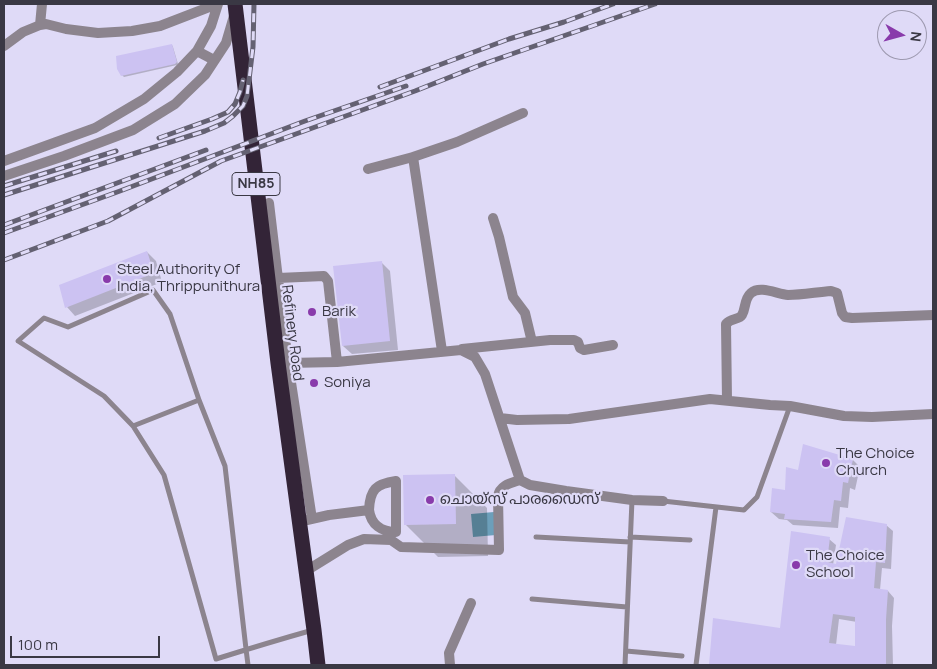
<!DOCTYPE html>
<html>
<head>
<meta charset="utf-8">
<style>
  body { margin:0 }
  #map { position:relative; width:937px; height:669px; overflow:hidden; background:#dfdaf7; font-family:Manrope,sans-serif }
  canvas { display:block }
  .frame { position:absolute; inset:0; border:5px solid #3a3844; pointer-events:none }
  .north { position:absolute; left:877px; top:10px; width:50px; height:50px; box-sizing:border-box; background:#dfdaf7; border:1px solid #9d99af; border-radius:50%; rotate:97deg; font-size:14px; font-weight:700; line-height:20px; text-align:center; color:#3a3844 }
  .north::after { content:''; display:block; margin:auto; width:18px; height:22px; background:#893bab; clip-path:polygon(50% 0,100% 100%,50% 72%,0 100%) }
  .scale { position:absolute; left:10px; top:636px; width:150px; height:22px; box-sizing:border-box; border:2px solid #3a3844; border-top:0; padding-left:6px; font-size:15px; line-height:18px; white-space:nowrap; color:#3a3844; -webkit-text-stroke:4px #dfdaf7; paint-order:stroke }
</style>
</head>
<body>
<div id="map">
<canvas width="937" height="669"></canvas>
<div class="frame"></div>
<div class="north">N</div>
<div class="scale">100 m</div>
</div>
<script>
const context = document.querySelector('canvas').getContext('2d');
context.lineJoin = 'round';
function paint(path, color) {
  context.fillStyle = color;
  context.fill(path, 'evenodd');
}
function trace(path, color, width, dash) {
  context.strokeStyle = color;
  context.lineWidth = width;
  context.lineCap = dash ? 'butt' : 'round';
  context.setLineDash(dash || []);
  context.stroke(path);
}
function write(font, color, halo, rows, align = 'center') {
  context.font = font + ' Manrope,"Noto Sans Malayalam",sans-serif';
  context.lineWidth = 4.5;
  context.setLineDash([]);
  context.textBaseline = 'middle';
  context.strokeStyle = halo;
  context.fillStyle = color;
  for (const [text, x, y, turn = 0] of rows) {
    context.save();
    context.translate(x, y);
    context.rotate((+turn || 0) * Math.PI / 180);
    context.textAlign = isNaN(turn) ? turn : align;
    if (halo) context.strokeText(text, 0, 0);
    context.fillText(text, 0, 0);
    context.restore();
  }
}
paint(new Path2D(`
  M 494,512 L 496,535 L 473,537 L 471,514 Z`), '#6c9fba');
paint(new Path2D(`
  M 172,45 L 173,47 L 178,64 L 177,65 L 124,77 L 122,75 Z
  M 147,252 L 156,261 L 162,282 L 75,316 L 67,307 Z
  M 382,263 L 390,271 L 398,350 L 352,354 L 343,346 Z
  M 853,460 L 860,467 L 855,490 L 850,488 L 848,508 L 840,507 L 838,528 L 793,525 L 787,520 L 779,519 L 771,512 L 798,472 Z
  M 454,475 L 487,508 L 488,556 L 438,557 L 406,525 Z
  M 886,525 L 893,531 L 891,569 L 882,568 L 880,590 L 888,591 L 894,598 L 892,626 L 893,665 L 710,665 L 714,620 L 781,629 L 829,539 L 836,545 L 833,565 L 837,565 ZM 839,619 L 857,622 L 856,647 L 836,645 Z`), '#0003');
paint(new Path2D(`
  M 172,44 L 177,62 L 175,64 L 121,76 L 117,69 L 116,56 Z
  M 147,251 L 154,273 L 65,308 L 59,285 Z
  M 382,261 L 390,341 L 342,346 L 333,266 Z
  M 803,444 L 853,459 L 848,483 L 843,482 L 841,501 L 834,500 L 831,522 L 784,519 L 785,514 L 770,512 L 772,488 L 785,490 L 786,467 L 798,470 Z
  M 455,474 L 456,524 L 404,525 L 403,475 Z
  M 846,517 L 887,524 L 885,563 L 876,562 L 874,588 L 888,590 L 886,619 L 886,665 L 709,665 L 713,618 L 780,628 L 791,531 L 830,537 L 827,562 L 836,564 ZM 833,614 L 855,617 L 855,646 L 829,643 Z`), '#ccc2f2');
trace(new Path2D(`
  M 133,426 L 199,400
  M 663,501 L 744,510 L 757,497 L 790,406
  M 536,537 L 630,542
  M 630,537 L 690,540
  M 532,599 L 627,607
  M 626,651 L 682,656
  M 248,665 L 246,649 L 225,466 L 199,400 L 170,314 L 153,290 L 68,327 L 44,318 L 18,341 L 104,396 L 133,426 L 164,475 L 216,659 C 248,649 281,639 313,630
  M 625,665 L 632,500
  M 696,665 L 716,507`), '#8c848e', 5);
trace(new Path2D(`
  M 40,25 L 42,4
  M 4,46 L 23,32 L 40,25 L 46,24 L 66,29 L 98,33 L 132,31 L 160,26 L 217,4
  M 197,51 L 214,60
  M 4,161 L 95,128 L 144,99 L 177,72 L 197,51 L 211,26 L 218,4
  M 368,169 L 413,157
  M 4,176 L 64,156 L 133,130 L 175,104 L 205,75 L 226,43 L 234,16
  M 269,203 L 288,363 L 312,519
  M 493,218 L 499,237 L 513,297 L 525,313 L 532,342
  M 278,278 L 324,276 L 328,281 L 337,362
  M 462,349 L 550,340 L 574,340 L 578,342 L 580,348 L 584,350 L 613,345
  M 442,351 L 413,157 L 457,142 L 523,113
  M 288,363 L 337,362 L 461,350 L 475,357 L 485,374 L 520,480 L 530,485 L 566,491 L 632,500 L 663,501
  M 727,400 L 726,324 C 731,318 739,320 742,315 C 746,308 744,299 751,293 C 760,285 777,294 788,295 C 802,295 817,292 831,291 L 837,293 L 842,313 L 845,317 L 852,318 L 933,315
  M 500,418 L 517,420 L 569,419 L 710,399 L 770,405 L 790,406 L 844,416 L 872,417 L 933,414
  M 307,520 L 329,515 L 369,510 C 370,489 376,484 396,481 L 396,532 C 382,532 371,525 369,510
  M 306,571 L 348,545 L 364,539 L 391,540 L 401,547 L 499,550 L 498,496 C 500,485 511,483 520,480
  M 450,665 L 449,653 L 471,603`), '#8c848e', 10);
trace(new Path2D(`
  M 235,4 L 278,363 L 314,630 L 318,665`), '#332437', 15);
const rail = new Path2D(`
  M 380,87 L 509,39 L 564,22 L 613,4
  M 159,138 L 212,119 L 228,112 L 235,104 L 240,92 L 243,80
  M 4,186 L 116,151
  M 4,195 L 205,131 L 224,123 L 233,116 L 243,106 L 247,96 L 253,47 L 254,4
  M 4,225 L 206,150
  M 4,233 L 120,191 L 305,121 L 406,86
  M 4,260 L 108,221 L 221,161 L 415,91 L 483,64 L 655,4`);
trace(rail, '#646172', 5);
trace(rail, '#dfdaf7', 3, [9]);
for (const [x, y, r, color] of [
  [107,279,5,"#893bab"],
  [312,312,5,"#893bab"],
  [314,383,5,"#893bab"],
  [826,463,5,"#893bab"],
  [430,500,5,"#893bab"],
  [796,565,5,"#893bab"]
]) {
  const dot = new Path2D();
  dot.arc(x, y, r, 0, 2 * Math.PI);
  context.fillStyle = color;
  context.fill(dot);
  trace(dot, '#dfdaf7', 2);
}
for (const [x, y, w] of [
  [256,184,48]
]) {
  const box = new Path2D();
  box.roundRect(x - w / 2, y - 11.5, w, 23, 4);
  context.fillStyle = '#dfdaf7';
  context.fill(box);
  trace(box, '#3a3844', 1);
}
write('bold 14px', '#3a3844', null, [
  ["NH85",256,184]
]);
write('15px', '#3a3844', '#dfdaf7', [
  ["Steel Authority Of",117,270],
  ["India, Thrippunithura",117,287],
  ["Barik",322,312],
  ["Soniya",324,383],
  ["The Choice",836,454],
  ["Church",836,471],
  ["ചൊയ്സ് പാരഡൈസ്",440,500],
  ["The Choice",806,556],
  ["School",806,573]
], 'left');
write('15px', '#3a3844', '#dfdaf7', [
  ["Refinery Road",292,333,83]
]);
</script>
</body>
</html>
